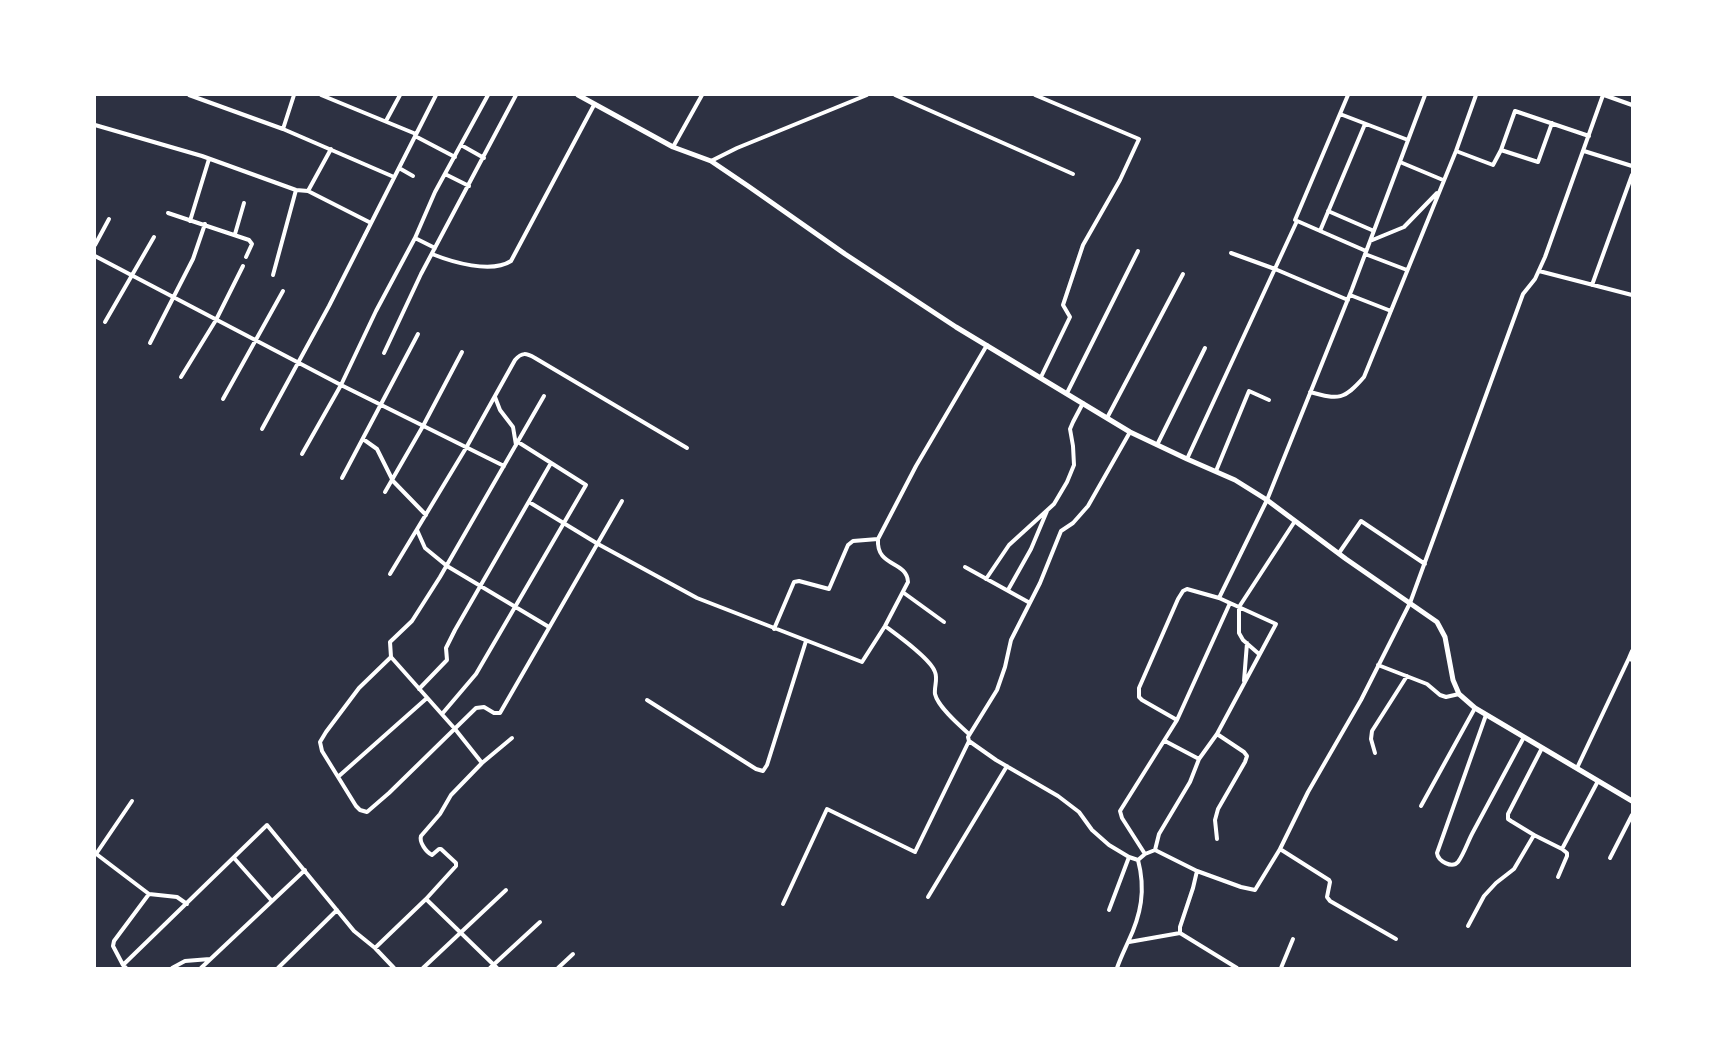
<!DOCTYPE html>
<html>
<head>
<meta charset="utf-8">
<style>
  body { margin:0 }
  #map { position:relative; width:1727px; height:1063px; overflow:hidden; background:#2d3142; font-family:"Playfair Display",serif }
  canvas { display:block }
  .frame { position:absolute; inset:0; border:96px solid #fff; pointer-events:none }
</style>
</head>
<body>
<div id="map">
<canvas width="1727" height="1063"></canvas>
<div class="frame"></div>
</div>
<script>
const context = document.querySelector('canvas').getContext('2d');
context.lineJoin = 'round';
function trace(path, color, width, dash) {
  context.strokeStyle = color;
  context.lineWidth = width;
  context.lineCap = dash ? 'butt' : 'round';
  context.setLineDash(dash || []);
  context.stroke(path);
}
trace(new Path2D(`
  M 189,95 L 283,129 L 394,177
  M 321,95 L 416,134
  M 895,95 L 1073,174
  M 1035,95 L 1139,139 L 1120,180 L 1083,245 L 1063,305 L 1070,317 L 1041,377
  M 1348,95 L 1295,220 L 1366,251
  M 1604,95 L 1632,105
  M 1340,114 L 1408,140
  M 386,121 L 400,95
  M 95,125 L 202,156 L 296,190 L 308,191 L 371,223
  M 283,129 L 294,95
  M 415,136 L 455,157
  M 461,145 L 484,158
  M 673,147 L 702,95
  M 1501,150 L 1538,162 L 1552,123
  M 1456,151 L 1493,165 L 1501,150 L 1515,111 L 1589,136
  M 1584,151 L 1632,166
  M 711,161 L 737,148 L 867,95
  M 1400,162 L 1443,180
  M 399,168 L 413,176
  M 445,174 L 469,186
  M 308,191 L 331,149
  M 1328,211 L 1374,231
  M 168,213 L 249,240 L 252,244 L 246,257
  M 190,221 L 209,159
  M 1320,231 L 1365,124
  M 235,234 L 244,203
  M 415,238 L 435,248
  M 1370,241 L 1404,227 L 1437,193
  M 95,245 L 109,219
  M 1231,253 L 1275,269 L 1348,300
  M 432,254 C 452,262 491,274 511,261 L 594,105
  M 1365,254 L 1407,270
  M 95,256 L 341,385 L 504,466
  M 1539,271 L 1632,295
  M 273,275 L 296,190
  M 1592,285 L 1632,175
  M 1350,295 L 1391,311
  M 105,322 L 154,237
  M 150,343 L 193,259 L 205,224
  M 384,353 L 421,274 L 516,95
  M 181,377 L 216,320 L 243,266
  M 1310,392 C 1339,400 1344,400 1364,377 L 1456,151 L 1476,95
  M 1067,393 L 1138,251
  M 495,397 L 500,410 L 513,427 L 516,445
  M 223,399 L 283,291
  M 1107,418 L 1183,274
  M 262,429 L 329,306 L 436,95
  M 1130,432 L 1088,506 L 1073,523 L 1061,531 L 1040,583 L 1011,640 L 1005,667 L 997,690 L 968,737 L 969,741 L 996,760 L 1058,796 L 1079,812 L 1092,830 L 1109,845 L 1129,857 L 1138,860 L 1145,854 L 1155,850 L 1197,871 L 1193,888 L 1180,927 L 1180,933 L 1237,968
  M 363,439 L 377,449 L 393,481 L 426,515
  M 1157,445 L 1205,348
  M 302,454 L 341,385 L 376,311 L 415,238 L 435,192 L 488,95
  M 1187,459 L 1297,221
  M 1216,471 L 1249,391 L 1269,400
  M 342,478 L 418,334
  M 385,492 L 423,426 L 462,352
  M 529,502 L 598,544 L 697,598 L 862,662 L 885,626 L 908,582 C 907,560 876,568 878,539 L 916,466 L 987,345
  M 417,530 L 425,548 L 447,566 L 549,627
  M 1339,553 L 1361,521 L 1425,564
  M 965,567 L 1030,603
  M 390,574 L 466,448 L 515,360 C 522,352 526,353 535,358 L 687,448
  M 986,579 L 1009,545 L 1054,504 L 1067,482 L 1074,465 L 1073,446 L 1070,429 L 1073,422 L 1083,403
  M 1008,590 L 1031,549 L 1047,511
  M 904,593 L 944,622
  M 885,626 C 897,635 931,659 935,672 C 938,679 934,687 935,694 C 938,707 959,725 969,734
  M 774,629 L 794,582 L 799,581 L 829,589 L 848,545 L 853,541 L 878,539
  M 1259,654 L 1243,640 L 1239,633 L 1239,607 L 1295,521
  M 391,657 L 390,642 L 412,621 L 440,577 L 544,396
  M 1629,658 L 1632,651
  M 1378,665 L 1427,684 L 1440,695 L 1446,697 L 1459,694
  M 1244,681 L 1247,643
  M 419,689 L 447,660 L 446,648 L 455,630 L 551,463
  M 647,700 L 756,769 L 763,771 L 767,765 L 806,641
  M 442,714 L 476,674 L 586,485 L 518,442
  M 1486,715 L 1437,853 C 1438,861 1452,869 1458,862 C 1464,854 1468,841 1473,832 C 1490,800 1507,769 1524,737
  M 1177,720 L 1142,700 L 1139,697 L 1139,688 L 1178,599 L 1183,591 L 1187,589 L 1219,598
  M 1217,734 L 1244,752 L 1247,756 L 1245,762 L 1218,809 L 1215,820 L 1217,839
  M 1165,741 L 1199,759
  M 1375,753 L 1371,739 L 1372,731 L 1407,676
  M 482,763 L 455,729 L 391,657 L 359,688 L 326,732 L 320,742 L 322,751 L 356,806 L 360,810 L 367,812 L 389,793 L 476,708 L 484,707 L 494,713 L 500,713 L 622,501
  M 1577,768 L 1629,658 L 1632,660
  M 339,776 L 427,698
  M 1421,806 L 1475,708
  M 1534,835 L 1562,849 L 1598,781
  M 1155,850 L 1159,834 L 1190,782 L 1199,759 L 1217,734 L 1276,624 L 1219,598 L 1267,500 L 1352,289 L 1425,95
  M 95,853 L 149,894 L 177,897 L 187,904
  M 96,854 L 132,801
  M 1145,854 L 1122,818 L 1120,811 L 1177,720 L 1230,603
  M 234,858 L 272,901
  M 1610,858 L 1632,815
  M 1197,871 L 1241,887 L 1255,890 L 1280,849
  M 1558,877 L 1567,856 L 1567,853 L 1562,849
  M 928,897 L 1007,766
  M 426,899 L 497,968
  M 783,904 L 827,809 L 915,852 L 969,741
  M 1109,910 L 1129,857
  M 1468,926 L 1484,896 L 1496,883 L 1514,869 L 1534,835 L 1511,821 L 1508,819 L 1508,814 L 1542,748
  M 1396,939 L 1330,901 L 1327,897 L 1330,882 L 1329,880 L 1280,849 L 1308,792 L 1361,700 L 1410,603 L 1523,294 L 1535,279 L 1545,257 L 1603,95
  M 1129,942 L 1180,933
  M 375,948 L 394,968
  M 123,965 L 113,946 L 114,941 L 149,894
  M 126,968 L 123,965 L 267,825 L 354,931 L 375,948 L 426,899 L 456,866 L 456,863 L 441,849 L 439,849 L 432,855 C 426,852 419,842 421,836 L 440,814 L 451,795 L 482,763 L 512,738
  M 172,968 L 185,961 L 210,959
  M 201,968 L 305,870
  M 278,968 L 337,910
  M 423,968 L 506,890
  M 490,968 L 540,922
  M 558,968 L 573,954
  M 1117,968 C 1120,959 1124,951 1128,942 C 1141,915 1146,890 1138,860
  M 1281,968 L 1293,939`), '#fff', 4);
trace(new Path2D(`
  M 578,95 L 673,147 L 711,161 L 748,186 L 845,254 L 956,327 L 1130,432 L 1187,459 L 1235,480 L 1267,500 L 1346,559 L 1437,622 L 1445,637 L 1453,680 L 1459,694 L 1475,708 L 1632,801`), '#fff', 5);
</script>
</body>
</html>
